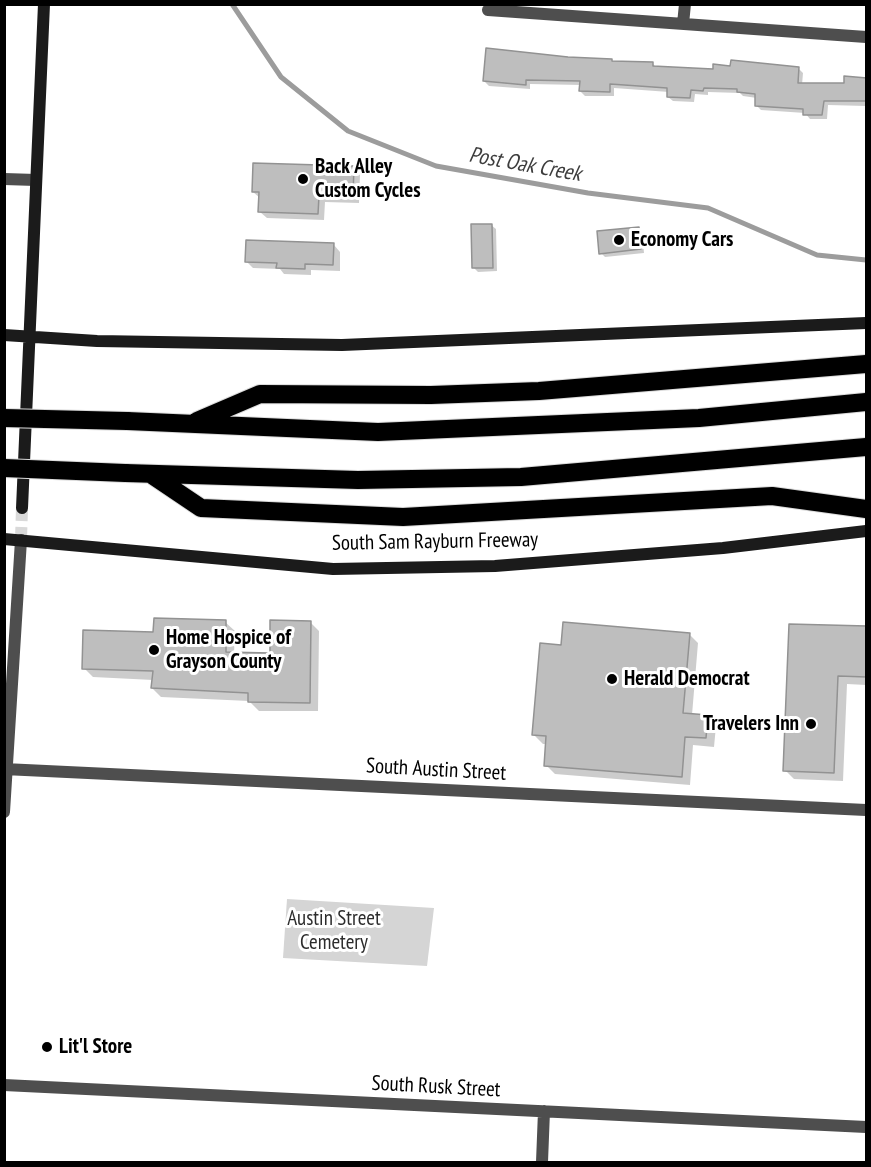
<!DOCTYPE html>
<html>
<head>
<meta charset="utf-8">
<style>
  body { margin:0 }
  #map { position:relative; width:871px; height:1167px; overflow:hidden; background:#fff; font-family:"PT Sans Narrow",sans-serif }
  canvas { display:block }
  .frame { position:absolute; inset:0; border:6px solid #000; pointer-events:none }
</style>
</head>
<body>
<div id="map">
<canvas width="871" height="1167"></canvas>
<div class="frame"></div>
</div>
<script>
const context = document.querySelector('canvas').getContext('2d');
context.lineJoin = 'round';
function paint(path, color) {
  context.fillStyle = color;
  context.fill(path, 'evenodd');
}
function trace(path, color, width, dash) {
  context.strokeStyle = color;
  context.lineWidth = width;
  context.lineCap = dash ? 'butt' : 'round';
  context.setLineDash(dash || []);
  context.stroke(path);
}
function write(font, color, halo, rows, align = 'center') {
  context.font = font + ' "PT Sans Narrow",sans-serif';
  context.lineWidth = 6;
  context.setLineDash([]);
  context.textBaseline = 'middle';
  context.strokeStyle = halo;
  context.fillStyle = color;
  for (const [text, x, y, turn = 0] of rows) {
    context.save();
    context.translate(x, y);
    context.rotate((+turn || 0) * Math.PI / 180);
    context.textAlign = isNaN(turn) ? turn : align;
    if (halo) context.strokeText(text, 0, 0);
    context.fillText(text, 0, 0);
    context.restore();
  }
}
paint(new Path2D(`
  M 287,899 L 434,908 L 427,966 L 283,958 Z`), '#d5d5d5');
paint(new Path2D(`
  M 568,58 L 611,60 L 613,62 L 653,64 L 657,68 L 714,71 L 731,68 L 798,68 L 803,73 L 802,85 L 846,85 L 866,79 L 866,106 L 828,105 L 827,119 L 810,119 L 805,113 L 761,110 L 756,105 L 757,98 L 743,96 L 740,93 L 708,92 L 708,95 L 695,94 L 694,102 L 673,101 L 668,97 L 669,92 L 614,88 L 614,96 L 585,96 L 580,91 L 581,85 L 530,84 L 530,89 L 489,86 L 484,81 Z
  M 353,168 L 360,174 L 359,203 L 325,202 L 324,220 L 267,218 L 260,212 L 260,198 L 253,192 Z
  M 491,225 L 496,229 L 497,271 L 478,272 L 474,268 Z
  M 638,229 L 642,233 L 644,253 L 605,257 L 601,253 Z
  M 334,245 L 340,252 L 340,271 L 311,270 L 311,275 L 284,274 L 280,269 L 253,268 L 247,262 Z
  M 225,622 L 235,631 L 234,654 L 271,654 L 310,622 L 319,631 L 318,711 L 259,711 L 249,701 L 161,697 L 152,688 L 153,680 L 93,677 L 84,668 L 154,634 Z
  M 790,625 L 866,628 L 866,685 L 847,684 L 843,781 L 794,779 L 785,770 Z
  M 689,634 L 698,643 L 692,715 L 707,717 L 716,726 L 714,747 L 693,745 L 690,785 L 555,774 L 546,765 L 547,744 L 543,744 L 534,735 L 562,646 Z`), '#0003');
trace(new Path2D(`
  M 232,4 L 281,77 L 348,131 L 436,166 L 588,193 L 708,208 L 817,255 L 866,260`), '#9c9c9c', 5);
const building = new Path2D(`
  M 486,48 L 568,57 L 612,59 L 612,61 L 653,62 L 653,66 L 713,69 L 713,64 L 730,66 L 731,60 L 799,67 L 798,83 L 844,83 L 844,76 L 867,78 L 867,101 L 824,101 L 822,115 L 803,115 L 803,109 L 755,106 L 755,94 L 737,92 L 737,89 L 704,88 L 703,91 L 691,90 L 690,98 L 667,97 L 667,88 L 610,84 L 610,92 L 579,91 L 580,81 L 526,80 L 526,85 L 483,81 Z
  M 253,163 L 354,166 L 353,197 L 319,196 L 318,214 L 258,212 L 259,192 L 252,192 Z
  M 471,224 L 492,224 L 493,268 L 472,268 Z
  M 639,227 L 641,249 L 599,254 L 597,231 Z
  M 246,240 L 334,243 L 333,265 L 305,264 L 305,269 L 276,268 L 277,263 L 245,262 Z
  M 154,618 L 226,620 L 226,652 L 270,653 L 270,620 L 311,621 L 310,703 L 248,702 L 248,693 L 151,688 L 153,671 L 82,669 L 83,630 L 153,632 Z
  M 563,622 L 690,633 L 683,713 L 708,715 L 706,738 L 685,737 L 682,777 L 544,766 L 546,736 L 532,735 L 540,643 L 561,645 Z
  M 789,624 L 867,626 L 867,677 L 838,676 L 834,773 L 783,771 Z`);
paint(building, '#bebebe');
trace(building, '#929292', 1.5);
trace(new Path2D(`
  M 21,539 L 22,508`), '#d9d9d9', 12, [12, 6]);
const highway = new Path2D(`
  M 127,421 L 378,432 L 699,418 L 866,402
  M 197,421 L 260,394 L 431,395 L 539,391 L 866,364
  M 125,473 L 358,480 L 521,477 L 866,447
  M 152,475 L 201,508 L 403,517 L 772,496 L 866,509`);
trace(highway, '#dbdbdb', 20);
trace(new Path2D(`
  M 488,10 L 866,37
  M 683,24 L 685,4
  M 4,179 L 36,180
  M 4,769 L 866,810
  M 4,812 L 21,540
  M 4,1085 L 866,1127
  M 542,1162 L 544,1111`), '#4e4e4e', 12);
trace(new Path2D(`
  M 4,335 L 97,341 L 342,345 L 866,323
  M 22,508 L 44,4
  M 4,539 L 333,569 L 495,566 L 723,548 L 866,531`), '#1b1b1b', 12);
trace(highway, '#000', 18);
const highwayBridge = new Path2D(`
  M 4,418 L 127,421
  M 4,468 L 125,473`);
trace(highwayBridge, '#dbdbdb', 20, []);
trace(highwayBridge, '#000', 18);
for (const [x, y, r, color] of [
  [303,179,6,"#000"],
  [619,240,6,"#000"],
  [154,650,6,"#000"],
  [612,679,6,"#000"],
  [811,724,6,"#000"],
  [47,1047,6,"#000"]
]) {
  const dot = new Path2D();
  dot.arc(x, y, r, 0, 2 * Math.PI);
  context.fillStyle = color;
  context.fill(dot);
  trace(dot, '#fff', 2);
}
write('bold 21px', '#000', '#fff', [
  ["Back Alley",315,167],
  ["Custom Cycles",315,191],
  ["Economy Cars",631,240],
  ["Home Hospice of",166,638],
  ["Grayson County",166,662],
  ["Herald Democrat",624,679],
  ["Travelers Inn",799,724,"right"],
  ["Lit'l Store",59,1047]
], 'left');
write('21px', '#000', '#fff', [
  ["South Sam Rayburn Freeway",435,542,-1],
  ["South Austin Street",436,770,3],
  ["South Rusk Street",436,1087,3]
]);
write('21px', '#2c2c2c', '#fff', [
  ["Austin Street",334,919],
  ["Cemetery",334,943]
]);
write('italic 22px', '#3d3d3d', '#fff', [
  ["Post Oak Creek",525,165,10]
]);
</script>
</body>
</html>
